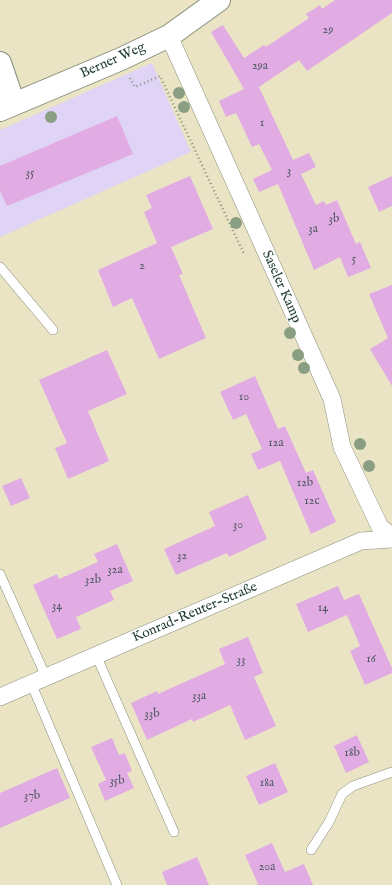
<!DOCTYPE html>
<html>
<head>
<meta charset="utf-8">
<style>
  body { margin:0 }
  canvas { display:block; background:#ebe4c4 }
</style>
</head>
<body>
<canvas width="392" height="885"></canvas>
<script>
const context = document.querySelector('canvas').getContext('2d');
context.lineJoin = 'round';
function paint(path, color) {
  context.fillStyle = color;
  context.fill(path, 'evenodd');
}
function trace(path, color, width, dash) {
  context.strokeStyle = color;
  context.lineWidth = width;
  context.lineCap = dash ? 'butt' : 'round';
  context.setLineDash(dash || []);
  context.stroke(path);
}
function write(font, color, halo, rows, align = 'center') {
  context.font = font + ' "IM FELL English",serif';
  context.lineWidth = 3;
  context.setLineDash([]);
  context.textBaseline = 'middle';
  context.strokeStyle = halo;
  context.fillStyle = color;
  for (const [text, x, y, turn = 0] of rows) {
    context.save();
    context.translate(x, y);
    context.rotate((+turn || 0) * Math.PI / 180);
    context.textAlign = isNaN(turn) ? turn : align;
    if (halo) context.strokeText(text, 0, 0);
    context.fillText(text, 0, 0);
    context.restore();
  }
}
paint(new Path2D(`
  M 152,63 L 191,152 L 0,237 L 0,130 Z`), '#dfd4f5');
paint(new Path2D(`
  M 335,0 L 392,0 L 392,13 L 307,71 L 299,60 L 259,87 L 293,160 L 309,153 L 316,167 L 301,174 L 316,205 L 324,201 L 326,205 L 337,200 L 356,244 L 360,242 L 371,268 L 348,277 L 340,257 L 314,270 L 278,184 L 259,192 L 253,179 L 272,170 L 259,144 L 252,147 L 236,113 L 226,117 L 219,101 L 244,89 L 211,32 L 223,25 L 244,58 L 264,45 L 266,47 L 309,18 L 306,14 L 320,5 L 322,9 Z
  M 117,116 L 133,154 L 7,206 L 0,191 L 0,166 Z
  M 190,176 L 213,229 L 171,247 L 183,274 L 179,275 L 206,338 L 159,359 L 132,298 L 113,307 L 98,270 L 157,243 L 144,212 L 152,208 L 146,195 Z
  M 392,176 L 392,206 L 379,212 L 368,187 Z
  M 392,285 L 392,386 L 370,349 L 388,338 L 369,294 Z
  M 107,350 L 127,394 L 88,411 L 109,461 L 68,479 L 55,448 L 67,443 L 39,380 Z
  M 255,376 L 278,429 L 285,426 L 306,473 L 313,470 L 336,522 L 311,534 L 280,461 L 258,470 L 251,454 L 262,449 L 246,414 L 233,420 L 220,392 Z
  M 21,478 L 30,498 L 11,506 L 2,486 Z
  M 248,495 L 267,539 L 229,557 L 227,553 L 176,575 L 164,549 L 215,526 L 209,512 Z
  M 117,544 L 133,581 L 110,591 L 114,600 L 76,617 L 81,629 L 57,639 L 33,585 L 57,574 L 59,579 L 98,562 L 94,554 Z
  M 338,586 L 344,600 L 359,594 L 392,668 L 392,673 L 365,685 L 350,651 L 360,646 L 347,615 L 308,632 L 296,604 Z
  M 248,637 L 263,673 L 254,677 L 276,726 L 245,740 L 230,705 L 193,722 L 192,719 L 147,740 L 131,703 L 157,691 L 158,694 L 225,664 L 219,649 Z
  M 357,735 L 369,762 L 346,773 L 334,746 Z
  M 112,738 L 119,755 L 125,753 L 132,771 L 127,773 L 134,788 L 105,801 L 98,784 L 106,780 L 91,747 Z
  M 275,763 L 288,792 L 259,805 L 246,776 Z
  M 57,768 L 70,798 L 0,828 L 0,793 Z
  M 272,843 L 285,872 L 304,864 L 313,885 L 256,885 L 258,884 L 245,855 Z
  M 197,857 L 209,885 L 167,885 L 162,872 Z`), '#e1ace4');
const service = new Path2D(`
  M 0,267 L 53,330
  M 0,574 L 46,677
  M 96,655 L 174,832
  M 31,683 L 117,885
  M 311,850 L 329,822 L 342,794 L 353,786 L 392,772`);
const minor = new Path2D(`
  M 169,36 L 332,399 L 342,447 L 380,527 L 392,536
  M 0,697 L 361,541 L 392,539`);
const tertiary = new Path2D(`
  M 0,63 L 14,104
  M 0,110 L 121,59 L 169,36 L 219,0`);
trace(service, '#85907c', 10);
trace(minor, '#85907c', 18);
trace(tertiary, '#85907c', 24);
trace(new Path2D(`
  M 130,78 L 135,87 L 160,76 L 244,254`), '#85907c', 2.5, [1, 3]);
trace(service, '#fff', 9);
trace(minor, '#fff', 17);
trace(tertiary, '#fff', 22);
context.fillStyle = '#8a9e83';
for (const [x, y] of [
  [179,93],
  [184,107],
  [51,117],
  [236,223],
  [290,333],
  [298,355],
  [304,368],
  [360,444],
  [369,466]
]) {
  context.beginPath();
  context.arc(x, y, 6, 0, 2 * Math.PI);
  context.fill();
}
write('12px', '#505960', null, [
  ["29",328,31],
  ["29a",260,67],
  ["1",262,124],
  ["3",289,172],
  ["35",30,174],
  ["3b",334,220],
  ["3a",313,230],
  ["5",354,260],
  ["2",142,267],
  ["10",244,398],
  ["12a",276,444],
  ["12b",305,484],
  ["12c",312,502],
  ["30",238,526],
  ["32",182,557],
  ["32a",115,571],
  ["32b",93,581],
  ["34",57,607],
  ["14",323,609],
  ["16",371,660],
  ["33",241,661],
  ["33a",199,697],
  ["33b",152,715],
  ["18b",352,754],
  ["35b",117,782],
  ["18a",267,784],
  ["37b",32,797],
  ["20a",267,868]
]);
write('14px', '#1f3d34', '#fff', [
  ["Berner Weg",113,61,-24],
  ["Saseler Kamp",281,287,66],
  ["Konrad-Reuter-Straße",195,613,-23]
]);
</script>
</body>
</html>
